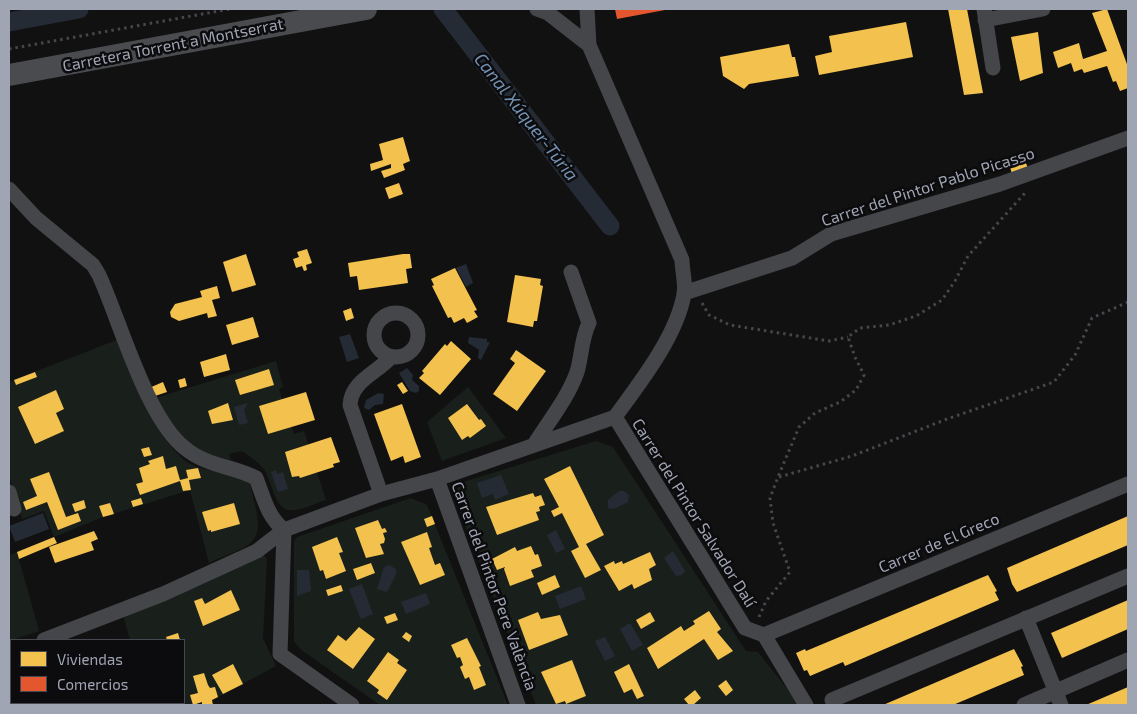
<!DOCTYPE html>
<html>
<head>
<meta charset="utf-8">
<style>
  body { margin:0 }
  #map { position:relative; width:1137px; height:714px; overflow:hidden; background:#111; font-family:"Exo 2",sans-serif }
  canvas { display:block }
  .frame { position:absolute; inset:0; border:10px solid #a0a5b4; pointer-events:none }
  .legend { position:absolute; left:10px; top:639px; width:175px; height:65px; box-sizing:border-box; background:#0c0b0d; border:1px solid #474950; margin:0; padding:6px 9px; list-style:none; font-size:15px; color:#a0a5b4 }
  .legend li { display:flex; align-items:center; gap:10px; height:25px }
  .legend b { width:25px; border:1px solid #474950 }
</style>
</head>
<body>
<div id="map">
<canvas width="1137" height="714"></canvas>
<div class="frame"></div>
<ul class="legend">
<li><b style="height:14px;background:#f2c14e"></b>Viviendas</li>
<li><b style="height:14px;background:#e4572e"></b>Comercios</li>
</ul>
</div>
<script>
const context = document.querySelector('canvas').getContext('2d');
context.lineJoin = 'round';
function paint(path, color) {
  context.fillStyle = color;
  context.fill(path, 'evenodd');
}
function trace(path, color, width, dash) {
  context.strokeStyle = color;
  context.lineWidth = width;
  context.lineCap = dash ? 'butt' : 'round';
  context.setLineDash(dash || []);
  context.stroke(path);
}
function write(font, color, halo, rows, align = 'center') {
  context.font = font + ' "Exo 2",sans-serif';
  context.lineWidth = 5;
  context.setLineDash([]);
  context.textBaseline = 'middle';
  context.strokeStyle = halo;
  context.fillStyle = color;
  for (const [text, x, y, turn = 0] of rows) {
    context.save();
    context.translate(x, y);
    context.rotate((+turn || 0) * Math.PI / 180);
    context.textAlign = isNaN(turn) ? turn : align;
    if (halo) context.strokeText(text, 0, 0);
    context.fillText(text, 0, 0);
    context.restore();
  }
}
paint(new Path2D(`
  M 119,339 C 134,381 149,428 183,459 C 202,476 230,466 244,477 C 251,482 252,493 254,501 C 267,548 247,545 209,563 L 190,490 L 103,517 L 54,537 L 44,511 L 22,519 L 9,475 L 9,382 Z
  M 276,361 L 283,387 L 279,389 L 294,434 L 304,431 L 326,500 C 315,503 300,512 288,510 C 273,506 272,479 263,468 C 257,461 249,456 242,451 L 229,454 L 231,460 L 193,451 L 152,399 Z
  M 468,387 L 506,438 L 442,461 L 427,422 Z
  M 596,441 L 613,447 L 746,651 L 758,652 L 800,705 L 536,705 L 454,497 L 460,483 Z
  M 411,498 L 427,505 L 508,705 L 380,705 L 300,649 L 294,641 L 294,542 L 297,537 Z
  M 17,552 L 39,631 L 9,641 L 9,555 Z
  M 263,554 L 267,559 L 263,638 L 276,666 L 213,700 L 189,705 L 69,705 L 68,703 L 184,703 L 184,640 L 130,640 L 123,615 Z`), '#19201b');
paint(new Path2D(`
  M 466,264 L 473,283 L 466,287 L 456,268 Z
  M 350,334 L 359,358 L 347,362 L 339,337 Z
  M 469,337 L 487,339 L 487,342 L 490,342 L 481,360 L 478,358 L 479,350 L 468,343 Z
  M 407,368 L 413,375 L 412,380 L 419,386 L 419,391 L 416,393 L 410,391 L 399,373 Z
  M 378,393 L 384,394 L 383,404 L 375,405 L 369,410 L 364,408 L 366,400 Z
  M 248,403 L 244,410 L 248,423 L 239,425 L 234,407 Z
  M 276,470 L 277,474 L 283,472 L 288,489 L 278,492 L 271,472 Z
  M 501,475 L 509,494 L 495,500 L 493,494 L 482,498 L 477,483 Z
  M 619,491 L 624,491 L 629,495 L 628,502 L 614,509 L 608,508 L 608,500 Z
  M 43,513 L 49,529 L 15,542 L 9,526 Z
  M 556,530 L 565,549 L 556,553 L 547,535 Z
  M 673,551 L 685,571 L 682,575 L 676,576 L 664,558 Z
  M 389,565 L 396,569 L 396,574 L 387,592 L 377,589 L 384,567 Z
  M 297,570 L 309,570 L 311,591 L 297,596 Z
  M 362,584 L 373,614 L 361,619 L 349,589 Z
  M 581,586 L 586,599 L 560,609 L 555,596 Z
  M 426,593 L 430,604 L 406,614 L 401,602 Z
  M 630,623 L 643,645 L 632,651 L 620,629 Z
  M 605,637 L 615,656 L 605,661 L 595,641 Z`), '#242b34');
paint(new Path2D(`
  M 948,9 L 967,9 L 983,93 L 964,95 Z
  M 1107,9 L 1128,67 L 1128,88 L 1120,91 L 1116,81 L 1113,82 L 1107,66 L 1084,73 L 1082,69 L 1074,72 L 1071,63 L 1058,68 L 1053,52 L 1079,43 L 1083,59 L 1107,51 L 1092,13 Z
  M 906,22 L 913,57 L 819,75 L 815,56 L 832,52 L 829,36 Z
  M 1038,32 L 1043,73 L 1020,81 L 1011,37 Z
  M 789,44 L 792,57 L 795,57 L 799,76 L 749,84 L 744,89 L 723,76 L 720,57 Z
  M 403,137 L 410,161 L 403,164 L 405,170 L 384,178 L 381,171 L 391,168 L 391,164 L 371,171 L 370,164 L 383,160 L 379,144 Z
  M 1023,156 L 1028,168 L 1012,174 L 1008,160 Z
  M 399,183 L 403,194 L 389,199 L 385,188 Z
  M 307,249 L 312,263 L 306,265 L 307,270 L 304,271 L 302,266 L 296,268 L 293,259 L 299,257 L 297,252 Z
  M 246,254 L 256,285 L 232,292 L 223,262 Z
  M 403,254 L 410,254 L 412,268 L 406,269 L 408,283 L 359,290 L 357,276 L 350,277 L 348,263 Z
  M 455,268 L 477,310 L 474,311 L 478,317 L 467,323 L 464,318 L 454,323 L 451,317 L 448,318 L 432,286 L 434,285 L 431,279 Z
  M 515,275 L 541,279 L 540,285 L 543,286 L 537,321 L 534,321 L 533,327 L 507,322 Z
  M 217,286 L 220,298 L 212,300 L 217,316 L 208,318 L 207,313 L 179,321 L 171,317 L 170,312 L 175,304 L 202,297 L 200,291 Z
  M 351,308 L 354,318 L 346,321 L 343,311 Z
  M 253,317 L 259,337 L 232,345 L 226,325 Z
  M 451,341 L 471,359 L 440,395 L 419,378 L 424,373 L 422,371 L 445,344 L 447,346 Z
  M 516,350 L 546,371 L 517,411 L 493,394 L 515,363 L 510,359 Z
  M 226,354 L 230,370 L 204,377 L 200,362 Z
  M 269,369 L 274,385 L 240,395 L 235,380 Z
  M 35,372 L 37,377 L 16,385 L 14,380 Z
  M 185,378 L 187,386 L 180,388 L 178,380 Z
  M 163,382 L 167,392 L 152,397 L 149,388 Z
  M 402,382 L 408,391 L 403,394 L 397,385 Z
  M 56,390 L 64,409 L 56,413 L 64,431 L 35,444 L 18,407 Z
  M 306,392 L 315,420 L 268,434 L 259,406 Z
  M 228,403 L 233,420 L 212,424 L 208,411 Z
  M 402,404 L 421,457 L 405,463 L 403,456 L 391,461 L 374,414 Z
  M 467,404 L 479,420 L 481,419 L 486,426 L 470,438 L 468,436 L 462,440 L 448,418 Z
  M 331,437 L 340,462 L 333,464 L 334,467 L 300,478 L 299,476 L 292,477 L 285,452 Z
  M 149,447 L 152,455 L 144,457 L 141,449 Z
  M 163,456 L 166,469 L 176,466 L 180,480 L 188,478 L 186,470 L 198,468 L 201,478 L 189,480 L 191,490 L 183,491 L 180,481 L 140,495 L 136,484 L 143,482 L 139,468 L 150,464 L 148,461 Z
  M 570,466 L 604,535 L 586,544 L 601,570 L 585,578 L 571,551 L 579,547 L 562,513 L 554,517 L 551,511 L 559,507 L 544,479 Z
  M 49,472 L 66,517 L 78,513 L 81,521 L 58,530 L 47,502 L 26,510 L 23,502 L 37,496 L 30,479 Z
  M 533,493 L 535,497 L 541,495 L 545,505 L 539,507 L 540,511 L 536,512 L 539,520 L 497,535 L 486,507 Z
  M 141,498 L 143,504 L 133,507 L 131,501 Z
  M 84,500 L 86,508 L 75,512 L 72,504 Z
  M 110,503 L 114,514 L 103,517 L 99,506 Z
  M 234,503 L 240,524 L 211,532 L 211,530 L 208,531 L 202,512 Z
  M 432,516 L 435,524 L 427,527 L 424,519 Z
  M 1128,516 L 1128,545 L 1017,592 L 1012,584 L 1007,568 Z
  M 378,520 L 382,529 L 385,528 L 387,532 L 383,533 L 385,539 L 384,543 L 380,544 L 384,554 L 366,558 L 355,528 Z
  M 94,531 L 98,539 L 91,542 L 94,550 L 55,563 L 49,547 Z
  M 427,532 L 432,547 L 429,548 L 435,565 L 440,563 L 445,575 L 420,585 L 401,542 Z
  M 54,537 L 57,543 L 19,559 L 17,552 Z
  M 337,537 L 343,552 L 339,553 L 346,571 L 326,579 L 323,570 L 320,571 L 312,547 Z
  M 531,546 L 535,555 L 538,554 L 542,566 L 531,570 L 534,577 L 510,586 L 504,569 L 505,567 L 497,570 L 492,559 L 515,547 L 517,551 Z
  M 650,552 L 656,565 L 649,569 L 652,580 L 634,589 L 632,584 L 619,591 L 604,566 L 614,561 L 615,564 L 622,561 L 623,564 Z
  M 371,563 L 375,573 L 357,580 L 353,569 Z
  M 555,575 L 560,587 L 542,595 L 537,583 Z
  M 988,575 L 997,591 L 995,592 L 999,600 L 845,666 L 843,662 L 810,676 L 807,670 L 804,671 L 796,653 L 805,649 L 806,651 Z
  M 341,585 L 343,591 L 328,596 L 326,590 Z
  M 231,590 L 240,610 L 203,626 L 194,601 L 202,598 L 205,604 Z
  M 1128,600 L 1128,629 L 1062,658 L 1051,633 Z
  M 709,611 L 721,629 L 717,632 L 733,651 L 718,660 L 704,639 L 658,669 L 647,648 L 681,626 L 684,631 L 695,624 L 693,621 Z
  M 538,612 L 541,619 L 560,615 L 568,635 L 529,650 L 518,620 Z
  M 650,612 L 655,621 L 641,629 L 636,620 Z
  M 395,613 L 398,620 L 387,624 L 384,617 Z
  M 359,627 L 375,639 L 353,669 L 327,650 L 338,635 L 346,641 Z
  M 406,632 L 412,636 L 409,642 L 402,637 Z
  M 178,633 L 180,640 L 167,640 L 166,637 Z
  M 467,638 L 481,666 L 479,667 L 486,685 L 474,690 L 469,677 L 465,679 L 460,667 L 463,665 L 460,657 L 457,658 L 451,645 Z
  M 1014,649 L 1023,666 L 1021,667 L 1024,675 L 953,705 L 883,705 Z
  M 388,652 L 399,660 L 397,663 L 407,670 L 387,700 L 377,693 L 379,690 L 367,681 Z
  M 572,660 L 586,696 L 566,704 L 565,701 L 556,704 L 541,672 Z
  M 233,664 L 243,684 L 223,694 L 212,675 Z
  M 629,664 L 644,696 L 637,699 L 632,689 L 624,693 L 614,672 Z
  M 204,673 L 208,685 L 210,688 L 215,687 L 218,697 L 212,700 L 213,705 L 202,705 L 202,702 L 193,705 L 190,695 L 198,693 L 193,676 Z
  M 726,680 L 733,690 L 726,696 L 718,686 Z
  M 1128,687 L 1128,705 L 1086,705 Z
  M 695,690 L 701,698 L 693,705 L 689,705 L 684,699 Z
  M 86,703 L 118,703 L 118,705 L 87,705 Z`), '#f2c14e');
paint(new Path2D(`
  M 615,9 L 665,9 L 665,10 L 617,19 Z`), '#e4572e');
trace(new Path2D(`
  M 443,9 L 610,226
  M 9,22 L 79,9`), '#242b34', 19);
trace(new Path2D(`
  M 9,49 L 230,9
  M 702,303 L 709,315 L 730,325 L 829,341 L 848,337
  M 779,477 L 852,456 L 947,419 L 1054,382 L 1075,355 L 1092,318 L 1128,302
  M 759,617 L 766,601 L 790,572 L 773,523 L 770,498 L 778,477 L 799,427 L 815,413 L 840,402 L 856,390 L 864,375 L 855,357 L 848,337 L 860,328 L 889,325 L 916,316 L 942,300 L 955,281 L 968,256 L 1025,193`), '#46474c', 3, [2.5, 4]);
trace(new Path2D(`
  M 537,9 L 548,13 L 589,45
  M 587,9 L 589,45 L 682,260 C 682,270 686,284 684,294 C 677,336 639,384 615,417
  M 984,9 L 993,68
  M 985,20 L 1043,9
  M 9,189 L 36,218 L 93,265 L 99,275 C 120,321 147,420 186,449 C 207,466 233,466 256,478 C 264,498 267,516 284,530
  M 684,293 L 792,258 L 831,234 L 1000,184 L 1128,138
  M374 335a22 22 0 1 1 44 0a22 22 0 1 1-44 0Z
  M 615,417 L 745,628 L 764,635
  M 534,445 C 548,422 568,398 577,372 C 582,356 581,339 589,323 L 571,272
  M 437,479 L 518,705
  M 9,492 L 14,509
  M 381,494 L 350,405 C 351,381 377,373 391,357
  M 284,530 L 280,654 L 352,705
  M 1026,618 L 1061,705
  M 764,635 L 1128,484
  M 764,635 L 806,705
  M 44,640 L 163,594 L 257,551 L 284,530 L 381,494 L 437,479 L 615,417
  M 9,653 L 11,652
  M 832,700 L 1128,576
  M 64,703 L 64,705
  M 1024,705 L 1128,660`), '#45464a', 15);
trace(new Path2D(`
  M 9,75 L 366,9`), '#494b4f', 22);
write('16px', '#a0a5b4', '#0c0b0d', [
  ["Carretera Torrent a Montserrat",173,45,-11],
  ["Carrer del Pintor Pablo Picasso",928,187,-18],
  ["Carrer del Pintor Salvador Dalí",694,513,58],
  ["Carrer de El Greco",939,543,-23],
  ["Carrer del Pintor Pere València",494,586,70]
]);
write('italic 18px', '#7392b3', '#0c0b0d', [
  ["Canal Xúquer-Túria",526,117,52]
]);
</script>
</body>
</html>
